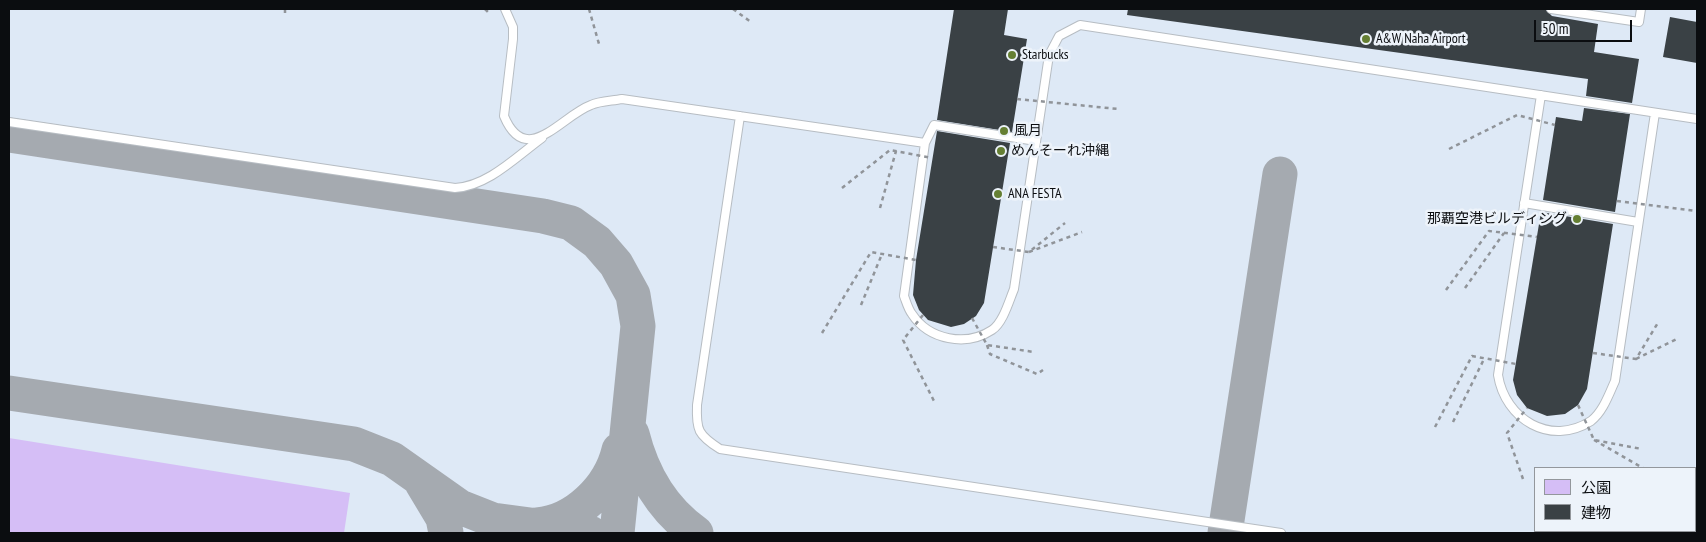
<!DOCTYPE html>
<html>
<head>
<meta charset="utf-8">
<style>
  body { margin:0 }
  #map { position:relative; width:1706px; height:542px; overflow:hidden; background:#edf3fa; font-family:"PT Sans Narrow","Noto Sans JP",sans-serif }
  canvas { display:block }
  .frame { position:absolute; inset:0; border:10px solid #0b0d10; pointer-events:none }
  .legend { position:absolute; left:1534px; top:467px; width:162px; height:65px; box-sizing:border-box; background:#edf3fa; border:1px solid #93979c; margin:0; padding:6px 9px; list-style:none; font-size:15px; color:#0b0d10 }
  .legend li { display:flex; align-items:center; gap:10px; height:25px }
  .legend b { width:25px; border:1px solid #93979c }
  .scale { position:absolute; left:1534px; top:20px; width:98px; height:22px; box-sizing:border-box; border:2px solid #0b0d10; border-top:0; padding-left:6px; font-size:15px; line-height:18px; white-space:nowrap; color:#0b0d10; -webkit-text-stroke:4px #edf3fa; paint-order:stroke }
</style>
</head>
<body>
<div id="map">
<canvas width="1706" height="542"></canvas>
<div class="frame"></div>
<ul class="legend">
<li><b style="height:14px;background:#d5bef6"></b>公園</li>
<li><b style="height:14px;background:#3a4145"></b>建物</li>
</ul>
<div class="scale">50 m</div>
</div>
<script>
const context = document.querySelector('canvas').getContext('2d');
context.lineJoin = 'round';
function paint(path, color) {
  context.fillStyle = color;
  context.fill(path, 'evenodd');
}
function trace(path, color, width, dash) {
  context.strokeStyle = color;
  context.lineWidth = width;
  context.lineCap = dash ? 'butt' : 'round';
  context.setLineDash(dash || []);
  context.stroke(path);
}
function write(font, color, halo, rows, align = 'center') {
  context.font = font + ' "PT Sans Narrow","Noto Sans JP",sans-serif';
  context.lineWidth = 5;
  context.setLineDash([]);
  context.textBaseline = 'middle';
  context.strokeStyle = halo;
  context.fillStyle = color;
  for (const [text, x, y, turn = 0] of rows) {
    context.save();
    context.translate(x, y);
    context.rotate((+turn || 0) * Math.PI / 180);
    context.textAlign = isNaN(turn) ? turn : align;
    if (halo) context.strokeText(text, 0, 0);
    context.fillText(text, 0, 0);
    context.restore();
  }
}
paint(new Path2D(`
  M 9,9 L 1697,9 L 1697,533 L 9,533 ZM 1535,468 L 1695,468 L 1695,531 L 1535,531 Z`), '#dee9f6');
paint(new Path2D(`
  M 9,438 L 350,493 L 344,533 L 9,533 Z`), '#d5bef6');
trace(new Path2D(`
  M 9,135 L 543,216 L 571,223 L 597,242 L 616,264 L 633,295 L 638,326 L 617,533
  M 9,393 L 354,444 L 392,459 L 460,507 L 493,520 L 590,533
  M 632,434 C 642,474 662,509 696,533
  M 422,483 L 443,518 L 446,533
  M 537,525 C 575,522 610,488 619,450
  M 1225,533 L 1280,174`), '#a5aab0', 35);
paint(new Path2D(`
  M 954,9 L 1008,9 L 1004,35 L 1027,39 L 1012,132 L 937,120 Z
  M 1128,9 L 1545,9 L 1552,16 L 1598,24 L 1594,52 L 1639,59 L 1632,103 L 1586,96 L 1588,79 L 1127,15 Z
  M 1670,17 L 1697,22 L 1697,63 L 1663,57 Z
  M 1584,108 L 1630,114 L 1615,212 L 1543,200 L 1556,117 L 1582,121 Z
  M 937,131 L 1010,143 L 984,303 L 976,316 L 964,324 L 951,327 L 928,320 L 919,310 L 913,295 L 916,260 Z
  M 1541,212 L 1613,224 L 1587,389 L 1578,405 L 1565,414 L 1547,416 L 1527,408 L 1517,395 L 1513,380 Z`), '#3a4145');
const lane = new Path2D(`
  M 505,9 L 513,27 L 513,39 L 504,116 C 526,169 561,116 591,105 C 600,101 612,101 622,99 L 925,143 L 904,296 C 906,301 908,309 912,314 C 929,340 966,347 992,330 C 1003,323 1009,301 1014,289 L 1049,55 L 1059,36 L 1080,25 L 1697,119
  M 1551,9 L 1639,22 L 1641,9
  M 1541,95 L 1498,375 C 1505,419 1550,447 1591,421 C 1603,412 1609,394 1615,381 L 1655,113
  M 740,116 L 697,405 C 696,430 698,435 720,449 L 1281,533
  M 9,122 L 455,188 C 488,186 516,157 542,138
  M 925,143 L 934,125 L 1036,141
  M 1524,203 L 1638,222`);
trace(lane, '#b7bdc3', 10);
trace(new Path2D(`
  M 285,9 L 285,14
  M 485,9 L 490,14
  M 589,9 L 599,44
  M 733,9 L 751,22
  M 880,208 L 896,151
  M 1029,252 L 1082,232
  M 1465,288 L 1504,233
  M 861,305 L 882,254
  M 987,345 L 990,354 L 1037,374 L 1043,370
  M 1636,359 L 1677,339
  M 1453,422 L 1484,359
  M 1594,440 L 1643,468`), '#909499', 2.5, [4, 4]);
trace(lane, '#fff', 8);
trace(new Path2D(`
  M 1017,99 L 1118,109
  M 1449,149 L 1517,115 L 1555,125
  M 842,188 L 890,150 L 932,158
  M 1617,201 L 1697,211
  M 993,247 L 1029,252 L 1065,223
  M 1446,290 L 1489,231 L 1537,237
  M 923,315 L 903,340 L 935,403
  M 972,318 L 987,345 L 1034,352
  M 822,333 L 871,252 L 916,260
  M 1593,353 L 1636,359 L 1659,321
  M 1578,405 L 1594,440 L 1642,449
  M 1435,427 L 1472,356 L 1516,364
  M 1523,479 L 1507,433 L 1527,408`), '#909499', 2.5, [4, 4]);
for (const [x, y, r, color] of [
  [1366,39,5,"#657f33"],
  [1012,55,5,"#657f33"],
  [1004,131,5,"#657f33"],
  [1001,151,5,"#657f33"],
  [998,194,5,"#657f33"],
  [1577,219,5,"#657f33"]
]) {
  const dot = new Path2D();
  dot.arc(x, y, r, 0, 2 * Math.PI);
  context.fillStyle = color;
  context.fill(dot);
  trace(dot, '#edf3fa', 2);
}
write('14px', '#0b0d10', '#edf3fa', [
  ["A&W Naha Airport",1376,39],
  ["Starbucks",1022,55],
  ["風月",1014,131],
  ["めんそーれ沖縄",1011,151],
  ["ANA FESTA",1008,194],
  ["那覇空港ビルディング",1567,219,"right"]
], 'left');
</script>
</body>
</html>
